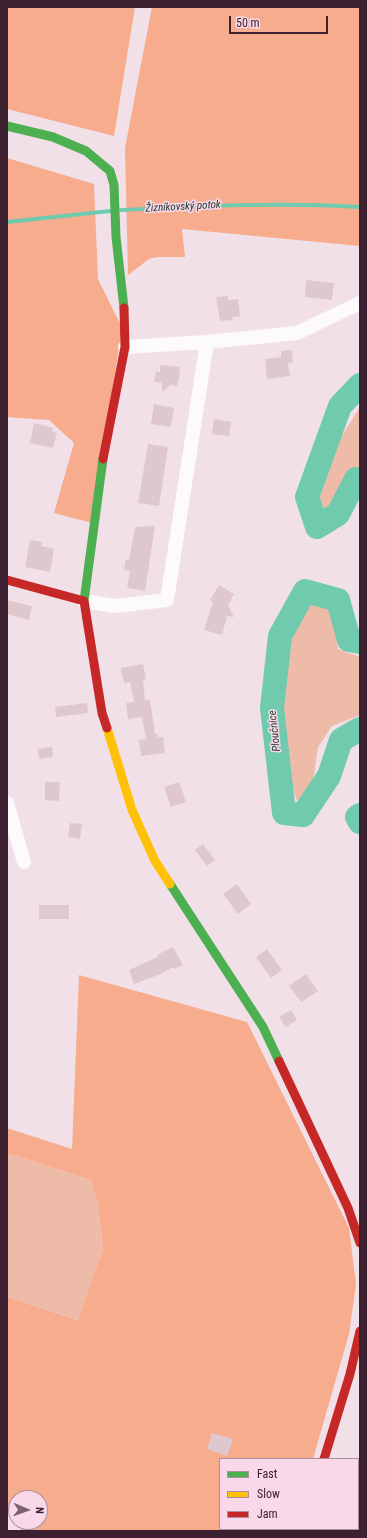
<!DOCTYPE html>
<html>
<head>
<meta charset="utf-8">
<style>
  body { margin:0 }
  #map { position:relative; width:367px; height:1538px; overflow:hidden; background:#f2e0e9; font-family:"Roboto Condensed",sans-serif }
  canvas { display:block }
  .frame { position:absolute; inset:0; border:8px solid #3d2030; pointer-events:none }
  .legend { position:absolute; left:219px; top:1458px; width:140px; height:72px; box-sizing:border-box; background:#f9d9e9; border:1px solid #ae8f9f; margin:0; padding:5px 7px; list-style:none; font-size:12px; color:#3d2030 }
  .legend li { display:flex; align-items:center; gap:8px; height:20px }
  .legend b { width:20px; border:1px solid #ae8f9f }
  .north { position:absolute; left:8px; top:1490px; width:40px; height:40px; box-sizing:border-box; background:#f9d9e9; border:1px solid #ae8f9f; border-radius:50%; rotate:92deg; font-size:11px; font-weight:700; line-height:16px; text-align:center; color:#3d2030 }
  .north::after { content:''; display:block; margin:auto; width:14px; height:18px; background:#7c6371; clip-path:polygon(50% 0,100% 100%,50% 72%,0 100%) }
  .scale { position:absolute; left:229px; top:16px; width:99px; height:18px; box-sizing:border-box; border:2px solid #3d2030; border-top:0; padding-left:5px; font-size:12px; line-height:14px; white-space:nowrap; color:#3d2030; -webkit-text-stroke:3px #f9d9e9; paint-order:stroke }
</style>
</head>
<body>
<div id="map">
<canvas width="367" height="1538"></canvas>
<div class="frame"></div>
<ul class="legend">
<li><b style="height:5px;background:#4caf50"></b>Fast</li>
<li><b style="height:5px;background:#ffc107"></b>Slow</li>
<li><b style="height:5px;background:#c62828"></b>Jam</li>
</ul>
<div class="north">N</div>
<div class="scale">50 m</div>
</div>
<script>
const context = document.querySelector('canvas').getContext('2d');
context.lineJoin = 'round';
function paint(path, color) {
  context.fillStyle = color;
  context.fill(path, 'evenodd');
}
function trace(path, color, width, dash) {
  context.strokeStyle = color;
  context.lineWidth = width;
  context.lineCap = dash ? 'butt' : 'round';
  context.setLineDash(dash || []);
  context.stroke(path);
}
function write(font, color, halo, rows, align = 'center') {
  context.font = font + ' "Roboto Condensed",sans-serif';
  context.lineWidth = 3;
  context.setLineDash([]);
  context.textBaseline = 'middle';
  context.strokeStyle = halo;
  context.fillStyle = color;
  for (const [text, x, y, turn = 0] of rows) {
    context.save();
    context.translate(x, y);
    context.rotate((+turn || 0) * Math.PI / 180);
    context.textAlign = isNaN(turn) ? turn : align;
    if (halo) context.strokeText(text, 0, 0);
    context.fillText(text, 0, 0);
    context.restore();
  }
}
paint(new Path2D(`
  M 360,407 L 360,470 L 349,477 L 327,515 L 318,510 L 324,464 Z
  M 313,595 L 320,595 L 332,613 L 338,649 L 360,657 L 360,715 L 332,726 L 318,747 L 313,782 L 299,805 L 288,778 L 279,661 Z
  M 7,1153 L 91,1180 L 98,1204 L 103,1249 L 79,1320 L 7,1297 Z`), '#efbba9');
paint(new Path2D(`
  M 7,7 L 135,7 L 114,136 L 7,109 Z
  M 152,7 L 360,7 L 360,246 L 182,229 L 185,257 L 157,257 L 149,259 L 128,275 L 125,148 Z
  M 7,158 L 94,184 L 98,279 L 122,328 L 92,523 L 54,513 L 74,443 L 49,420 L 7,417 Z
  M 79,975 L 247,1022 L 349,1228 L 356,1284 L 349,1334 L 313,1459 L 220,1459 L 220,1529 L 292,1529 L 291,1531 L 22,1531 L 17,1522 L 40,1522 L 40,1498 L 16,1498 L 16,1521 L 7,1508 L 7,1297 L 78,1320 L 103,1249 L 98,1204 L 91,1180 L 7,1153 L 7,1128 L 72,1149 Z`), '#f6ac8d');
trace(new Path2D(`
  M 121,210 C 200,206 280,202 360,207
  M 7,222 L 110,211`), '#70caae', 4);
trace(new Path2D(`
  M 360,385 L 340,406 L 307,497 L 317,527 L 338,514 L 356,479 L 360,480
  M 360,642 L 349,640 L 338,600 L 305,591 L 280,636 L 272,708 L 284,813 L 303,815 L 329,776 L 341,740 L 360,729
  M 360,815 L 357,817 L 360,822`), '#70caae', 24);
paint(new Path2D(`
  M 306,280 L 334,283 L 332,300 L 305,297 Z
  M 228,296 L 228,300 L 238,299 L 240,316 L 232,317 L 233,320 L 220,321 L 216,297 Z
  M 292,350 L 293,362 L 288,363 L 290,376 L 267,379 L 265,359 L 281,357 L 281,351 Z
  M 160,365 L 180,367 L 179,379 L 177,386 L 170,385 L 162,393 L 162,383 L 154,382 L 156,372 L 160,372 Z
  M 154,404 L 174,408 L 171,427 L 151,424 Z
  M 214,419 L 231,422 L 229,436 L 212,434 Z
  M 34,423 L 53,428 L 52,431 L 57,433 L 53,448 L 30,443 Z
  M 148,444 L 168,447 L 159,506 L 138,503 Z
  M 155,526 L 145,591 L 127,588 L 130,571 L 124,570 L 126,559 L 129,560 L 135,527 Z
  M 30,540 L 42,542 L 41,546 L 54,549 L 50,572 L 25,567 Z
  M 219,585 L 234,594 L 228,605 L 234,617 L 227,616 L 222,635 L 204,630 L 213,602 L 210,600 Z
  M 7,600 L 32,606 L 29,620 L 7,614 Z
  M 143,664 L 146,679 L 143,680 L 145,700 L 150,700 L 155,734 L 157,734 L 158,737 L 163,737 L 165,753 L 141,756 L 139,740 L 146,739 L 142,717 L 128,719 L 126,703 L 134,702 L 130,682 L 124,683 L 121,668 Z
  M 87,703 L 88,713 L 56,717 L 55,707 Z
  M 52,747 L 53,757 L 39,759 L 38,749 Z
  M 45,782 L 60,782 L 59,801 L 45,800 Z
  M 179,782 L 186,802 L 171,807 L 164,787 Z
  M 70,823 L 82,824 L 80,839 L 68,837 Z
  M 203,844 L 215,860 L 207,866 L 195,850 Z
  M 237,884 L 251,904 L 238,914 L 223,894 Z
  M 39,905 L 69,905 L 69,919 L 39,919 Z
  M 173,947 L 183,965 L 174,969 L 173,967 L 161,974 L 134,984 L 129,970 L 158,957 L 157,955 Z
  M 267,949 L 282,970 L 271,978 L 256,957 Z
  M 306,974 L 318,991 L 301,1002 L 289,986 Z
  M 291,1010 L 297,1020 L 286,1027 L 279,1017 Z
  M 212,1433 L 233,1439 L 227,1456 L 207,1449 Z`), '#dfc7ce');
trace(new Path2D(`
  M 125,347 L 207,342 L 297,333 L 360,303
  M 84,601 L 115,606 L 167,600 L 207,342
  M 7,803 L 24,862`), '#fdfafc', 14);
trace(new Path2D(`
  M 7,126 L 53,137 L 86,151 L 110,171 L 114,185 L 116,237 L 124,308
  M 84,601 L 103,459
  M 170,884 L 263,1027 L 279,1061
  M 303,1529 L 303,1531`), '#4caf50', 9);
trace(new Path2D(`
  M 107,728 L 132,810 L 155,861 L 170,884`), '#ffc107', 9);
trace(new Path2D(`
  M 103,459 L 125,347 L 124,308
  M 7,580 L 84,601 L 102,713 L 107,728
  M 279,1061 L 348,1208 L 360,1243
  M 324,1459 L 350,1374 L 360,1331`), '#c62828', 9);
write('italic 11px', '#183429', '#f9d9e9', [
  ["Žizníkovský potok",183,207,-3],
  ["Ploučnice",275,731,-96]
]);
</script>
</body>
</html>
